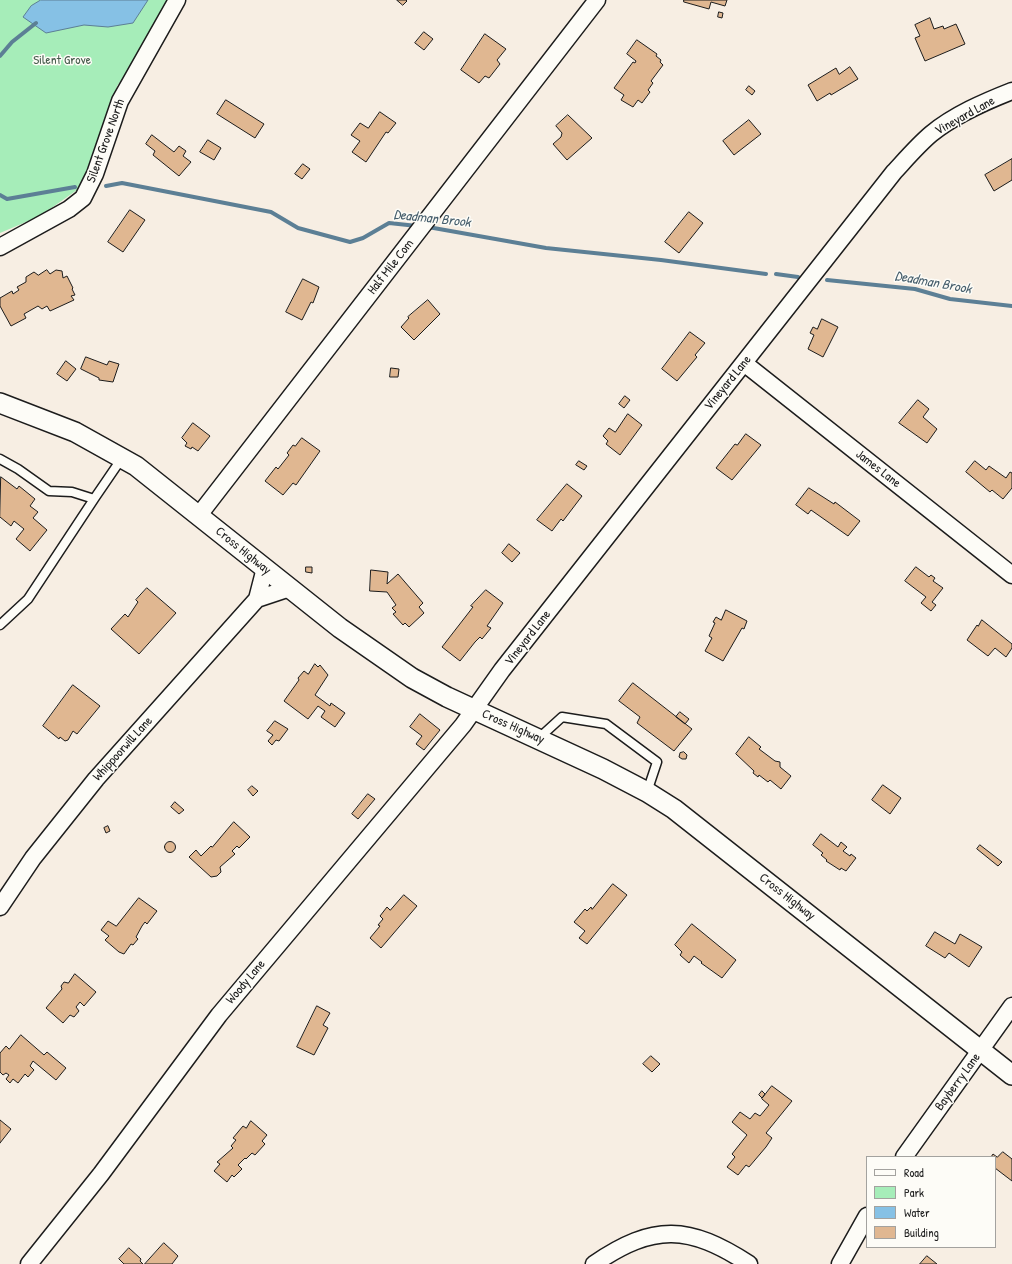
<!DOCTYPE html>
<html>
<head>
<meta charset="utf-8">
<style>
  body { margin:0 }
  #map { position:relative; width:1012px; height:1264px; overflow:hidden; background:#f7eee3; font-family:"Patrick Hand",sans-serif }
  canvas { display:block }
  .legend { position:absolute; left:866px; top:1156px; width:130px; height:92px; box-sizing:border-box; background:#fdfcf7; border:1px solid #a3a29f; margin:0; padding:5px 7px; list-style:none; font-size:12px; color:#1c1c1c }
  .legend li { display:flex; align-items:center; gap:8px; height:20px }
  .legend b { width:20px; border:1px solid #a3a29f }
</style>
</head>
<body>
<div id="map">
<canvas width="1012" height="1264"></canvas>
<ul class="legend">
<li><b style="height:5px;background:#fdfcf7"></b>Road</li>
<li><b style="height:11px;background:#a6edb9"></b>Park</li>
<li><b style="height:11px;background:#86c1e5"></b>Water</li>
<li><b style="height:11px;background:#e0b791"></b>Building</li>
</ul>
</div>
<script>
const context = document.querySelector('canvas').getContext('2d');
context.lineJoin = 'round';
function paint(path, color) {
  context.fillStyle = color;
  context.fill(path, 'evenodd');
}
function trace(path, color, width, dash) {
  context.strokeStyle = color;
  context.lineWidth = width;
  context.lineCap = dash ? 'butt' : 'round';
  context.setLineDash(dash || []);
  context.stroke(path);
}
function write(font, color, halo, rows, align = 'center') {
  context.font = font + ' "Patrick Hand",sans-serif';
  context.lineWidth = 3;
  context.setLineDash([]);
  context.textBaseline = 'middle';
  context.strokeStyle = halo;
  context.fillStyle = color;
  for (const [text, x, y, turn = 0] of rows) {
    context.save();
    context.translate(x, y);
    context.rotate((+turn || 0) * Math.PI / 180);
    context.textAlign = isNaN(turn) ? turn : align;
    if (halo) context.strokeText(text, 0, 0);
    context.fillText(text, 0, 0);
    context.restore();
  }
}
paint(new Path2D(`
  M 0,0 L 185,0 L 149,43 L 117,86 L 103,149 L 87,183 L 40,216 L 0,233 Z`), '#a6edb9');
const water = new Path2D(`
  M 41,0 L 148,0 L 133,23 L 108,27 L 84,25 L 46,33 L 23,17 L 31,6 Z`);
paint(water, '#86c1e5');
trace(water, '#5c7f95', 1);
trace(new Path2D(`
  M 0,56 L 12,42 L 36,23
  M 106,186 L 122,183 L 271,212 L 298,228 L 350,242 L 363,238 L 389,223 L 417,226
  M 0,195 L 7,199 L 75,187
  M 428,227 L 546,248 L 661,260 L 766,274
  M 776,274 L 798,277
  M 827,280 L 915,289 L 950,299 L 1012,306`), '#5c7f95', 4);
const building = new Path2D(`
  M 397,0 L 406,0 L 407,1 L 403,5 Z
  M 684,0 L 727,0 L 725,6 L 711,2 L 709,9 L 684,2 Z
  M 719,12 L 723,13 L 722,18 L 718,17 Z
  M 930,18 L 934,29 L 943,26 L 944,29 L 956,24 L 965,44 L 925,61 L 915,38 L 920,36 L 915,25 Z
  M 424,32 L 433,39 L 424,50 L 415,43 Z
  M 485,34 L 506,49 L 497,60 L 500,64 L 489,78 L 485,76 L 479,83 L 461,70 Z
  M 637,40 L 657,54 L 656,56 L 661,60 L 660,62 L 663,65 L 651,81 L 653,83 L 648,90 L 650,92 L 642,103 L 638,100 L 633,107 L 621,100 L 624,95 L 614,88 L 633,62 L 635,63 L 636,61 L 627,54 Z
  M 850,67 L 858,79 L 831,95 L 830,93 L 817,101 L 808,85 L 836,68 L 839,74 Z
  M 749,86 L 755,91 L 752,95 L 746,90 Z
  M 226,100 L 264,124 L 255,138 L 217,114 Z
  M 380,112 L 396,123 L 388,133 L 386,132 L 366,162 L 352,152 L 360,141 L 351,135 L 360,123 L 368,128 Z
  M 568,115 L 592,138 L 567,160 L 553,144 L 561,137 L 562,133 L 556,126 Z
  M 749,120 L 761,134 L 734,155 L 723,141 Z
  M 152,135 L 174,152 L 179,146 L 186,151 L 183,156 L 191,162 L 179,176 L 153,155 L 155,151 L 146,144 Z
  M 208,140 L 221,148 L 214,160 L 200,152 Z
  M 1012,159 L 1012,180 L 994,191 L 985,175 Z
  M 303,164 L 310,169 L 302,179 L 295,174 Z
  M 130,210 L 145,220 L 123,252 L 108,242 Z
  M 689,212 L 703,223 L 679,253 L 665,242 Z
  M 47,270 L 50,274 L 56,270 L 62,271 L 63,278 L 67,276 L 73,288 L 72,289 L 75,295 L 71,296 L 74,300 L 50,311 L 47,306 L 42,309 L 38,306 L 24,314 L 26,318 L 11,326 L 0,306 L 0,298 L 12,291 L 13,294 L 19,290 L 17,287 L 26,282 L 26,277 L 34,272 L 38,275 Z
  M 303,279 L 319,287 L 313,303 L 311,302 L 302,320 L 286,312 Z
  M 428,300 L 440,314 L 414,340 L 401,327 L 409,318 L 408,317 Z
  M 822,319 L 838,327 L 823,357 L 808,349 L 814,335 L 810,333 L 813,327 L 817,329 Z
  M 690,332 L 705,343 L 695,355 L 697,357 L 677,381 L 662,369 Z
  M 86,357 L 107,365 L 109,361 L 119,364 L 113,382 L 99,380 L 99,378 L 81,369 Z
  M 66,361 L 76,369 L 67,381 L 57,374 Z
  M 391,368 L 399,369 L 398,377 L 390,377 Z
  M 625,396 L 630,400 L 624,408 L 619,404 Z
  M 918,400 L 929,409 L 923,417 L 937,429 L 927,443 L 899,423 Z
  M 628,414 L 642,425 L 620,455 L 606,444 L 608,441 L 603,436 L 609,428 L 615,432 Z
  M 193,423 L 210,436 L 198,451 L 192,447 L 191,449 L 185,446 L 187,443 L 182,438 Z
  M 746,434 L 761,445 L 732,480 L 716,468 L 735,444 L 737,445 Z
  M 302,438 L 320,451 L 296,485 L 293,483 L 283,495 L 265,481 L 276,467 L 278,469 L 289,455 L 287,453 L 293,445 L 295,446 Z
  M 579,461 L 587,466 L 584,470 L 576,465 Z
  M 975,461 L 986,470 L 989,466 L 1006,478 L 1010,472 L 1012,473 L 1012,488 L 1003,499 L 992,490 L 990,492 L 966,472 Z
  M 1,477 L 17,489 L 19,486 L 35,499 L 30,506 L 38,512 L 33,518 L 47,530 L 30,551 L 16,539 L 24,529 L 14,521 L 11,526 L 0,517 Z
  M 567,484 L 582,496 L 563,521 L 561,519 L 552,531 L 537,520 Z
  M 809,488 L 834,504 L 835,502 L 860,521 L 848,536 L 811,510 L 808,514 L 796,505 Z
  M 509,544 L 520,553 L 512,562 L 502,553 Z
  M 306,567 L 312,567 L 312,573 L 306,572 Z
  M 916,567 L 929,577 L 931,575 L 935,578 L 933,581 L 943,588 L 932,602 L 936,605 L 931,611 L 921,603 L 926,597 L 905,581 Z
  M 371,570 L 388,572 L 387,584 L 398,574 L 423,603 L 419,607 L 424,613 L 409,627 L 405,623 L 403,625 L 393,614 L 396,612 L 392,608 L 396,605 L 387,592 L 370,591 Z
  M 147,588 L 176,613 L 139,654 L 111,629 L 125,614 L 128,617 L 138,602 L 136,600 Z
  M 486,590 L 503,603 L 487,626 L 491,628 L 482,639 L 480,637 L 475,642 L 460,661 L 442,647 L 473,607 L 471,606 Z
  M 726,610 L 747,621 L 744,629 L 742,628 L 723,661 L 705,651 L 712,638 L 709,636 L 715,623 L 713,622 L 716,617 L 721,620 Z
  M 982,620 L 1012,644 L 1012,648 L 1006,657 L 995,648 L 988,656 L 967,640 L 977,625 L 978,626 Z
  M 315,664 L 318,667 L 320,665 L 328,675 L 315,695 L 330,706 L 331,703 L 345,713 L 335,727 L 321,717 L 325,711 L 318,706 L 308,719 L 284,701 L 299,680 L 298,678 L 304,671 L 308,674 Z
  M 633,683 L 692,729 L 674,751 L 637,723 L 640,717 L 619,701 Z
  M 73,685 L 100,706 L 77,734 L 73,731 L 68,740 L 65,741 L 60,737 L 59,739 L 43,726 Z
  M 680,712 L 689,719 L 685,724 L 676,717 Z
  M 420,714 L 440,730 L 424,750 L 416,744 L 422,736 L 410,727 Z
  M 275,721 L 288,729 L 279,741 L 276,740 L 272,745 L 268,741 L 273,735 L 267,731 Z
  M 749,737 L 761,747 L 759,749 L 775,761 L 780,762 L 780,767 L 791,776 L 781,789 L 770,780 L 768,782 L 759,775 L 758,777 L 753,773 L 754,771 L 736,754 Z
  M 684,752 L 687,755 L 686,759 L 682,759 L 679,757 L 680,753 Z
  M 883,785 L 901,798 L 890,814 L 872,800 Z
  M 252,786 L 258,791 L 253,796 L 248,790 Z
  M 368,794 L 375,799 L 358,819 L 352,814 Z
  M 175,802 L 184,810 L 179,814 L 171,807 Z
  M 234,822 L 250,837 L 239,848 L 237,846 L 232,851 L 235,854 L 220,867 L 221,872 L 217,876 L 211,877 L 189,857 L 196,850 L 201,856 L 211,846 L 212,847 Z
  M 108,826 L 110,831 L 106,833 L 104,828 Z
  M 821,834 L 838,847 L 841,842 L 847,847 L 843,851 L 850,856 L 851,854 L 856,858 L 846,871 L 841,868 L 840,870 L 826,861 L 827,860 L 821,855 L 823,853 L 813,845 Z
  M164.5 847a5.5 5.5 0 1 1 11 0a5.5 5.5 0 1 1-11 0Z
  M 980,845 L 1002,862 L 998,866 L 977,849 Z
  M 613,884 L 627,895 L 587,944 L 579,938 L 585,931 L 574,922 L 585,909 L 587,911 L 591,907 L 592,909 Z
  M 404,895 L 417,906 L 381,948 L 370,938 L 380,926 L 378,925 L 383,919 L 380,916 L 387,907 L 390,910 Z
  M 139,898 L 157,911 L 147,924 L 145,922 L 142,926 L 136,937 L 138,939 L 133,945 L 131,944 L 124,954 L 119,952 L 105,940 L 109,936 L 101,930 L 108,921 L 116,926 Z
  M 692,924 L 736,960 L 722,978 L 701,963 L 702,962 L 694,956 L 689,963 L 680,955 L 682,952 L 675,945 Z
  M 935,932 L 955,944 L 960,934 L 982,947 L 969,967 L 949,953 L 945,958 L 926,946 Z
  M 75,974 L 96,992 L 84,1006 L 80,1002 L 76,1007 L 79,1011 L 74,1017 L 70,1015 L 63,1023 L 46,1008 L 62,989 L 61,986 L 64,982 L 68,983 Z
  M 317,1006 L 330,1013 L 323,1025 L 328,1028 L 314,1055 L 297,1047 Z
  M 21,1035 L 44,1055 L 47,1052 L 66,1068 L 56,1080 L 33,1061 L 30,1066 L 34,1070 L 28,1077 L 25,1074 L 18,1083 L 13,1079 L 10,1083 L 6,1079 L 9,1075 L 6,1073 L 3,1075 L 0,1072 L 0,1053 L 6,1046 L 9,1049 Z
  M 651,1056 L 660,1064 L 652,1072 L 643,1064 Z
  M 772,1086 L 792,1101 L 766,1133 L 772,1138 L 766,1147 L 749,1167 L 746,1165 L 738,1175 L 727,1167 L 735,1157 L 732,1154 L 747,1135 L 732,1122 L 740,1112 L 750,1119 L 755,1113 L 760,1116 L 769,1105 L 762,1099 Z
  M 762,1091 L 765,1094 L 762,1098 L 759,1095 Z
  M 0,1120 L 11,1129 L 0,1143 Z
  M 251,1121 L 267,1135 L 262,1141 L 265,1144 L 255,1155 L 252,1153 L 246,1159 L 245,1158 L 238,1165 L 242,1169 L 234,1177 L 232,1175 L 227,1182 L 214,1171 L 220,1164 L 217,1162 L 233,1148 L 231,1146 L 236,1140 L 233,1138 L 243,1126 L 246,1128 Z
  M 1003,1152 L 1012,1159 L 1012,1181 L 995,1168 L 995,1157 L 991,1157 L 993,1154 L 997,1157 Z
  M 164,1243 L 178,1256 L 172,1264 L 145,1264 Z
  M 129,1248 L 141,1259 L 140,1261 L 143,1264 L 124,1264 L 119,1259 Z
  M 927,1256 L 937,1264 L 920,1264 Z`);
paint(building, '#e0b791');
trace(building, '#1c1c1c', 1);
const service = new Path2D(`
  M 0,459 L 18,469 L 49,491 L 72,492 L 94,499 L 122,458
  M 0,625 L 28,599 L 94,499
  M 539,738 L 562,717 L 606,724 L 657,762 L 647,792`);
const minor = new Path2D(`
  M 0,247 L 69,209 L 83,198 L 95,174 L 120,101 L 177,0
  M 744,363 L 1012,575
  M 199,515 L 597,0
  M 257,599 L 265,568
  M 0,907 L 33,858 L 96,779 L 257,599 L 290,588
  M 904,1157 L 1012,1006
  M 29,1264 L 101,1174 L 219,1015 L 463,725 L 502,670 L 894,172 C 906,159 918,145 931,134 C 954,115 984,102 1012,91
  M 594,1264 C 654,1223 689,1225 749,1264
  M 840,1264 L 867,1216`);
const tertiary = new Path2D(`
  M 0,403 L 75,432 L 136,466 L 340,628 L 412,678 L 447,697 L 603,769 L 647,792 L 674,809 L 1012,1075`);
trace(service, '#1c1c1c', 11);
trace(minor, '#1c1c1c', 19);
trace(tertiary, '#1c1c1c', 22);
trace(service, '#fdfcf7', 8);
trace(minor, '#fdfcf7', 16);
trace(tertiary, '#fdfcf7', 19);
write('13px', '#455b4b', '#fdfcf7', [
  ["Silent Grove",62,61]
]);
write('13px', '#1c1c1c', '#fdfcf7', [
  ["Vineyard Lane",965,116,-29],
  ["Silent Grove North",106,141,-70],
  ["Half Mile Com",391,267,-52],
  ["Vineyard Lane",728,383,-51],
  ["James Lane",878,469,38],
  ["Cross Highway",243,551,39],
  ["Vineyard Lane",528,638,-52],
  ["Cross Highway",513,727,24],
  ["Whippoorwill Lane",123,749,-48],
  ["Cross Highway",787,897,38],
  ["Woody Lane",246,982,-50],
  ["Bayberry Lane",958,1082,-54]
]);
write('italic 14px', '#465e6c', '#fdfcf7', [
  ["Deadman Brook",432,219,6],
  ["Deadman Brook",933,283,10]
]);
</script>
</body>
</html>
